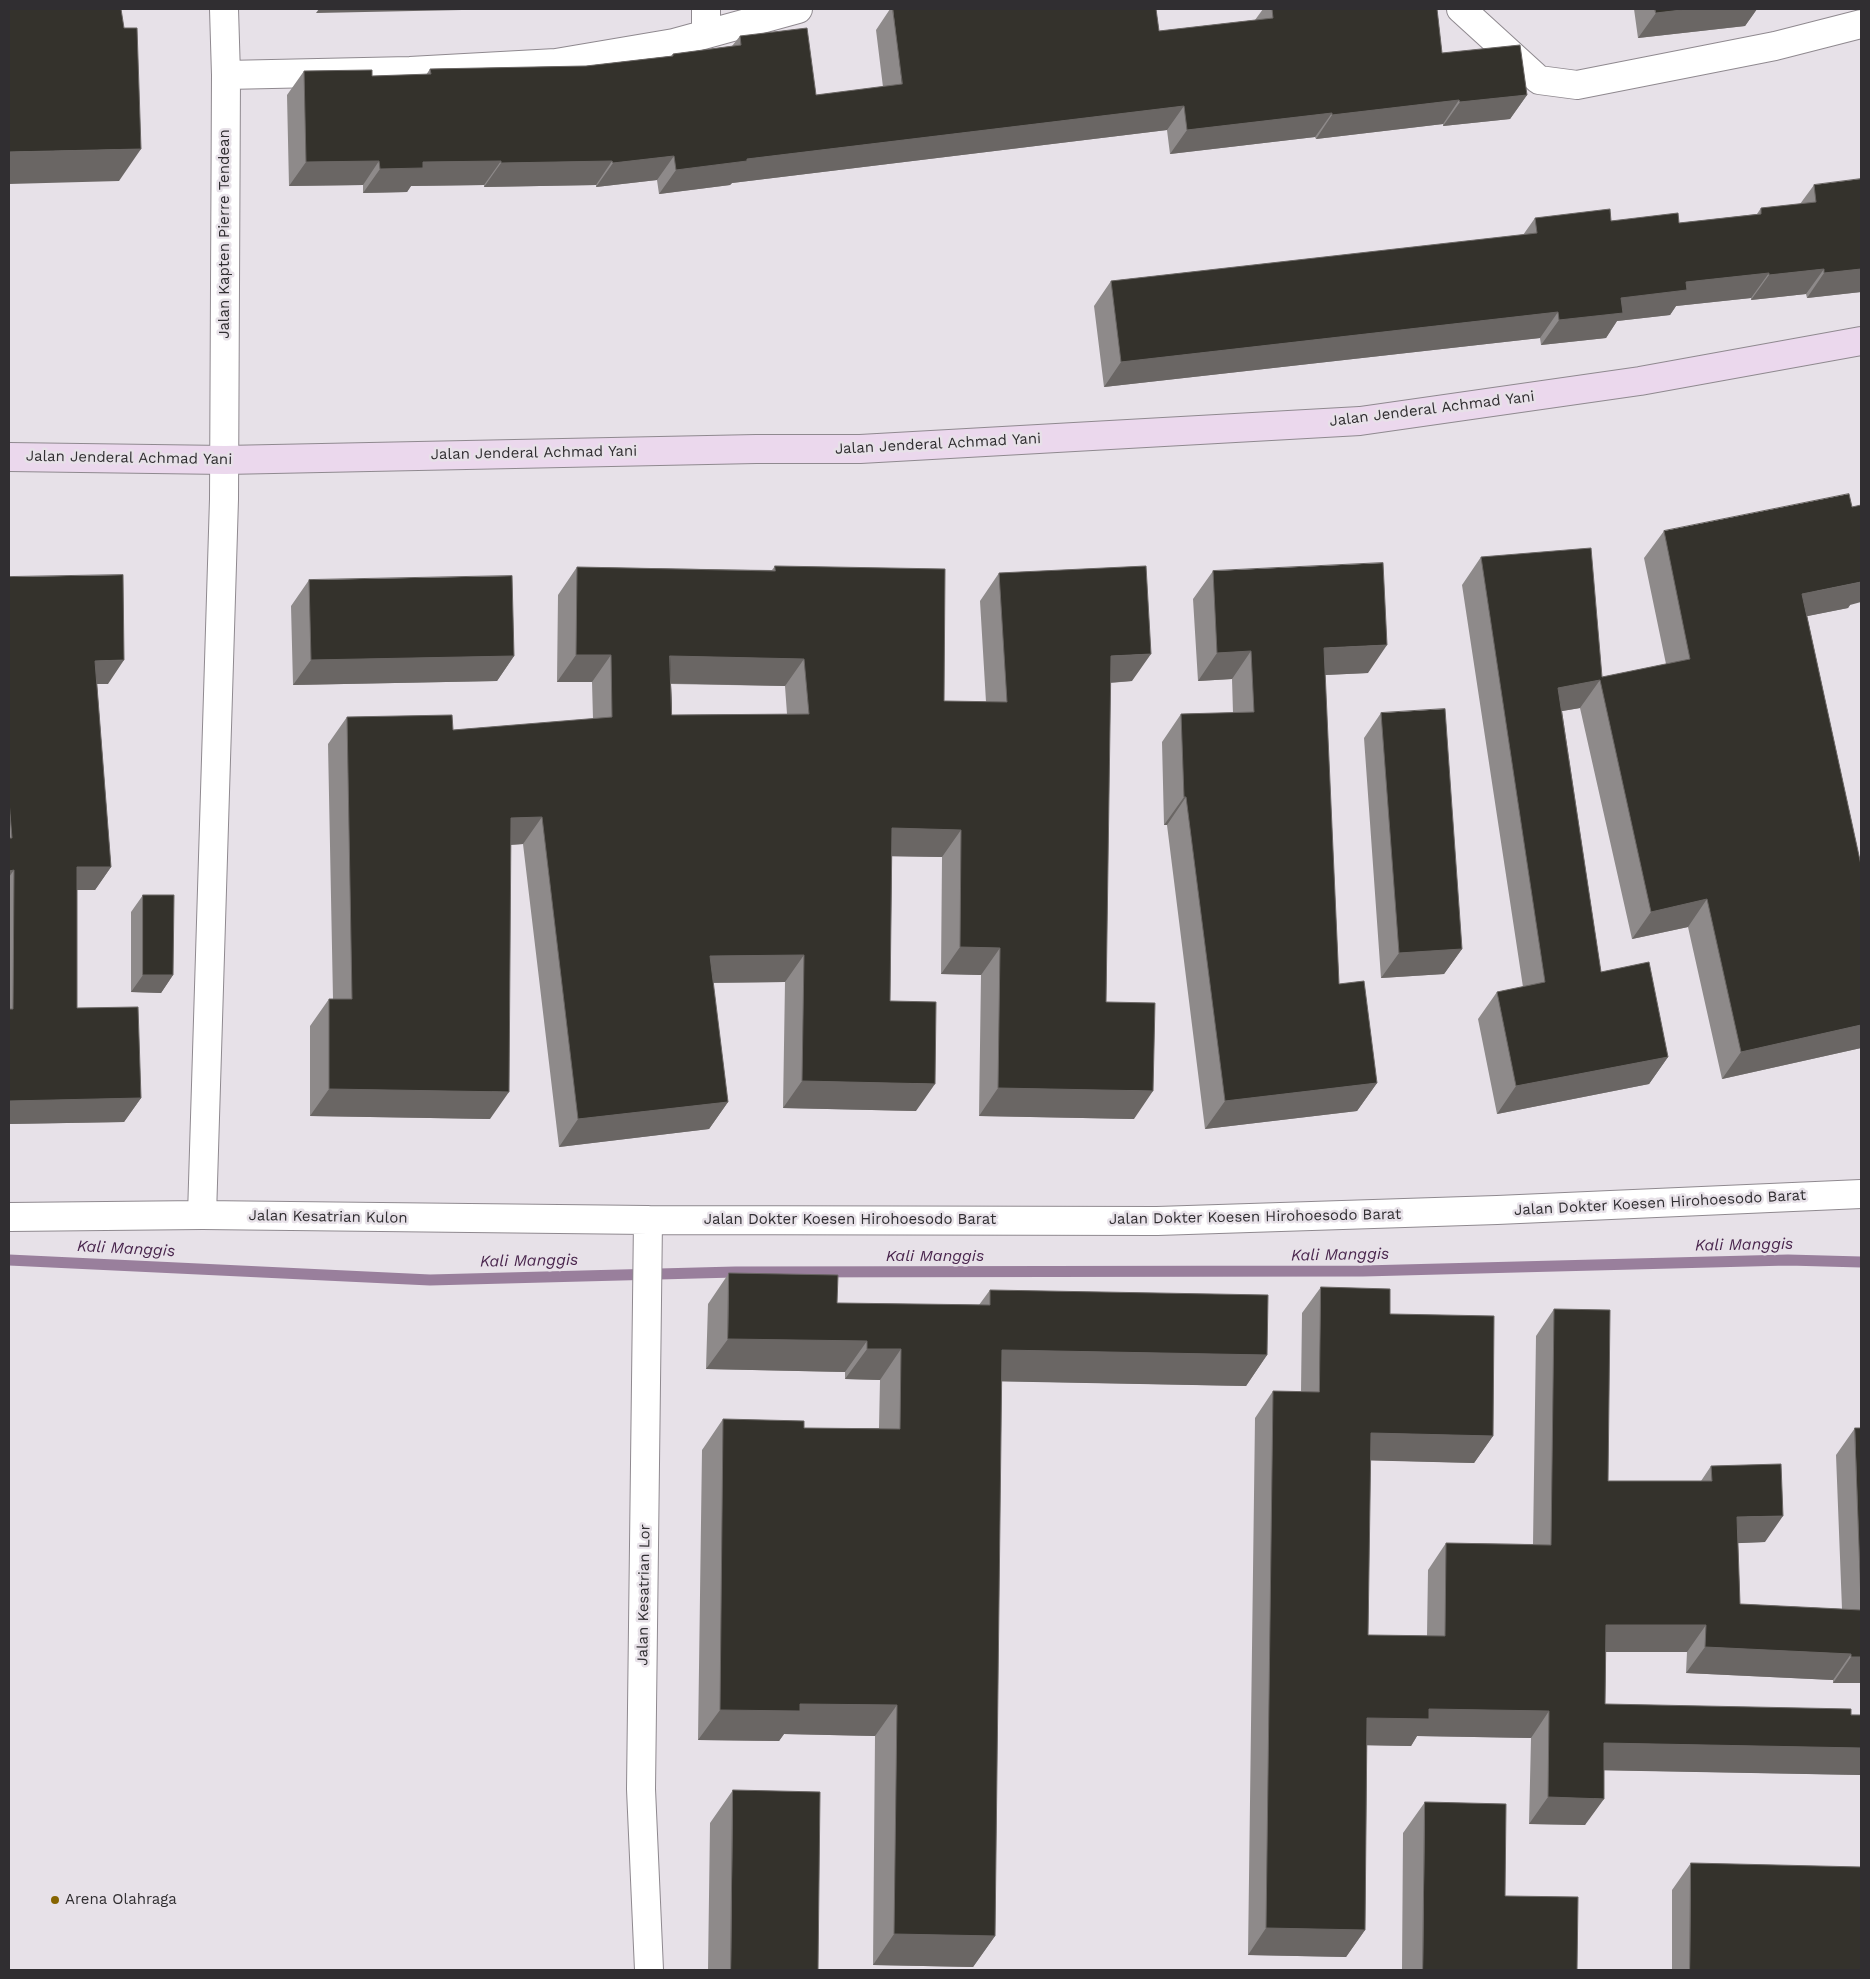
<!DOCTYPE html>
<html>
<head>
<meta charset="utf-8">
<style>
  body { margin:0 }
  #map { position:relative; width:1870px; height:1979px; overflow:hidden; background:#e7e1e8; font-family:"Work Sans",sans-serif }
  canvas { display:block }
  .frame { position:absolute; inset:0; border:10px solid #302e31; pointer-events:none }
</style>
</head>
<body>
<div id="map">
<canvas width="1870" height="1979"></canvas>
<div class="frame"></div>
</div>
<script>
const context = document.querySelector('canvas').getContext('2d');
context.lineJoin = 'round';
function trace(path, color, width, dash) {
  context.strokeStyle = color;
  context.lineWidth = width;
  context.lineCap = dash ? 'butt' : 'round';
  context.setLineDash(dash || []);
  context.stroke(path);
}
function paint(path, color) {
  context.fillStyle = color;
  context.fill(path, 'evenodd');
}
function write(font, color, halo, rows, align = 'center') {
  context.font = font + ' "Work Sans",sans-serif';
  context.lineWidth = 5;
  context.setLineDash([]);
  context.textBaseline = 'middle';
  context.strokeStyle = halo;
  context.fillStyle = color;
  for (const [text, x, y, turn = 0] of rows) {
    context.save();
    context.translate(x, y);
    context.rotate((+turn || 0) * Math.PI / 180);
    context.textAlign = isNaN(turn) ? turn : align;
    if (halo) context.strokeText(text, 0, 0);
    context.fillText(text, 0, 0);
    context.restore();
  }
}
trace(new Path2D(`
  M 9,1260 L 430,1280 L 735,1272 L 1363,1271 L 1788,1260 L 1861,1262`), '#997f9c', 11);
const street = new Path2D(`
  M 706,9 L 706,34
  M 1461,9 L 1539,80 L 1577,85 L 1775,46 L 1861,24
  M 226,75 L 410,71 L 556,63 L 674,43 L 798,9
  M 202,1215 L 224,499 L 226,75 L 224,9
  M 9,1217 L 202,1215 L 648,1220 L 1157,1221 L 1497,1210 L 1861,1194
  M 648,1220 L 641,1789 L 649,1970`);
const secondary = new Path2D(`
  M 9,457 L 225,460 L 756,449 L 860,449 L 1360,421 L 1640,381 L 1861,341`);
trace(street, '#8f898f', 30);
trace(secondary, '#8f898f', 30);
trace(street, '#fff', 28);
trace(secondary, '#ebd8ed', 28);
paint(new Path2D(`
  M 890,9 L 1156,9 L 1159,31 L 1255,20 L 1263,9 L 1437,9 L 1442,53 L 1527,95 L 1510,119 L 1443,126 L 1443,124 L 1316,139 L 1315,137 L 1170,154 L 1167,130 L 732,183 L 730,185 L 659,194 L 657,180 L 596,187 L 596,185 L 484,187 L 484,185 L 411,186 L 407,192 L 363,193 L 363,185 L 289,186 L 287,95 L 304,71 L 372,76 L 426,75 L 430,69 L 586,66 L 671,56 L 673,54 L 732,46 L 740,36 L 816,95 L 883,87 L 876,30 Z
  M 1634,9 L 1757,9 L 1745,26 L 1638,38 Z
  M 1861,179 L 1861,292 L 1807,298 L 1806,294 L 1751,300 L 1751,298 L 1676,306 L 1670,315 L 1617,321 L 1606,338 L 1541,345 L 1540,338 L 1104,387 L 1094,306 L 1111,281 L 1523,235 L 1535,218 L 1679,223 L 1757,214 L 1761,208 L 1800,204 L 1814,185 Z
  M 1664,531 L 1850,605 L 1848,608 L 1807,616 L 1861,865 L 1861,1048 L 1722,1079 L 1688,927 L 1632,939 L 1580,708 L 1562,711 L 1601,972 L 1668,1057 L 1649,1084 L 1497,1114 L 1478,1019 L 1497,992 L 1523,987 L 1462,585 L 1481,557 L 1602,677 L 1666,664 L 1644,558 Z
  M 775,566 L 944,701 L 986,702 L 980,601 L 999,573 L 1132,681 L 1110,683 L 1106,1002 L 1134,1119 L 979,1116 L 981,975 L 941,974 L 942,857 L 892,856 L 890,1001 L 916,1111 L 783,1108 L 785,982 L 713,983 L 728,1102 L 709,1129 L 559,1147 L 523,844 L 511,845 L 490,1119 L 310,1116 L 310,1026 L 329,999 L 333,999 L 328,744 L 347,717 L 453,730 L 593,719 L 592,682 L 557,682 L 558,595 L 577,567 L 772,570 ZM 671,684 L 785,686 L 787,714 L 672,715 Z
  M 1213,571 L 1368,673 L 1325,675 L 1339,984 L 1377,1083 L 1357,1111 L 1205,1129 L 1167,825 L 1164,825 L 1162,742 L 1181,714 L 1233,713 L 1232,679 L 1198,681 L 1193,599 Z
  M 9,577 L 108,684 L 97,684 L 111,867 L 95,890 L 77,890 L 77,1008 L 141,1098 L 124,1122 L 9,1124 Z
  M 309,580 L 514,656 L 497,681 L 293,685 L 291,606 Z
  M 1381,713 L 1462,949 L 1444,974 L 1381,978 L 1364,738 Z
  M 143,895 L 173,975 L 161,993 L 131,992 L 131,912 Z
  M 729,1273 L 837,1303 L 979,1305 L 990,1290 L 1267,1355 L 1246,1386 L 1001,1381 L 995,1936 L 973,1967 L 873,1965 L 875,1736 L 784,1734 L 779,1741 L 698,1740 L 702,1450 L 723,1419 L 804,1428 L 879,1428 L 880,1380 L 845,1379 L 845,1372 L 706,1369 L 708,1304 Z
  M 1321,1287 L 1390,1314 L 1493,1436 L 1474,1463 L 1370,1460 L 1368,1635 L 1427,1636 L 1428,1570 L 1446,1543 L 1533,1544 L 1536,1336 L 1554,1309 L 1608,1481 L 1701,1481 L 1711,1466 L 1765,1542 L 1738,1543 L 1740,1604 L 1842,1609 L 1836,1455 L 1855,1428 L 1861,1428 L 1861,1683 L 1833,1683 L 1833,1680 L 1686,1673 L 1687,1652 L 1606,1652 L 1605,1704 L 1861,1715 L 1861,1775 L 1604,1770 L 1585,1825 L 1529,1824 L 1531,1738 L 1417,1736 L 1411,1746 L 1367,1745 L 1365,1930 L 1346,1957 L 1248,1955 L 1255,1418 L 1273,1391 L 1301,1392 L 1302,1313 Z
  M 733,1790 L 818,1970 L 708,1970 L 710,1823 Z
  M 1425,1802 L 1505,1896 L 1577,1970 L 1402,1970 L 1403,1833 Z
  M 1691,1863 L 1861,1970 L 1672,1970 L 1672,1890 Z`), '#8e8a8a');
paint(new Path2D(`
  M 319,9 L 463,9 L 462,10 L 316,13 Z
  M 1690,9 L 1757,9 L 1745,26 L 1638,38 L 1656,13 Z
  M 1527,95 L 1510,119 L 1443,126 L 1460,102 Z
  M 1459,100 L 1443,124 L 1316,139 L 1332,115 Z
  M 1184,106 L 1167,130 L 732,183 L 730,185 L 659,194 L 676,170 L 747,159 Z
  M 1332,113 L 1315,137 L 1170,154 L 1187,130 Z
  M 141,149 L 119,181 L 9,184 L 9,152 Z
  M 674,156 L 657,180 L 596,187 L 613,163 Z
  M 379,161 L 363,185 L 289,186 L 306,162 Z
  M 501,161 L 484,185 L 411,186 L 407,192 L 363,193 L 380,169 L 423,162 Z
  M 612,161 L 596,185 L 484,187 L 501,163 Z
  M 1824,269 L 1806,294 L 1751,300 L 1769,275 Z
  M 1861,269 L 1861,292 L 1807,298 L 1824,273 Z
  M 1769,273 L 1751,298 L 1676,306 L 1670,315 L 1617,321 L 1606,338 L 1541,345 L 1559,320 L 1621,298 L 1686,282 Z
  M 1558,312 L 1540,338 L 1104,387 L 1121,362 Z
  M 1861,582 L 1861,602 L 1850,605 L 1848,608 L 1783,621 L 1802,594 Z
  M 1387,645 L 1368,673 L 1304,676 L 1324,648 Z
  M 1251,651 L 1232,679 L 1198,681 L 1217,653 Z
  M 1151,654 L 1132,681 L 1092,684 L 1111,656 Z
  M 576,655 L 611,655 L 592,682 L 557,682 Z
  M 514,656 L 497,681 L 293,685 L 311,660 Z
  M 670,656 L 804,659 L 785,686 L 651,683 Z
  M 124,660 L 108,684 L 79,684 L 95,661 Z
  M 1600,680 L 1580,708 L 1539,715 L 1558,688 Z
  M 1184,797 L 1186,797 L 1167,825 L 1164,825 Z
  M 542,817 L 523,844 L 492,846 L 511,818 Z
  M 892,828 L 961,830 L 942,857 L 873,856 Z
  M 77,867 L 111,867 L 95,890 L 61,890 Z
  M 14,870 L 9,877 L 9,871 Z
  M 1707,899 L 1688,927 L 1632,939 L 1651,912 Z
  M 960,947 L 1000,948 L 981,975 L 941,974 Z
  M 1462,949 L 1444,974 L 1381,978 L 1399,953 Z
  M 804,955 L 785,982 L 691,983 L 710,956 Z
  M 143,975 L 173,975 L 161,993 L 131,992 Z
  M 1861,1025 L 1861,1048 L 1722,1079 L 1741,1052 Z
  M 1668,1057 L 1649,1084 L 1497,1114 L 1516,1086 Z
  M 802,1081 L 935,1084 L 916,1111 L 783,1108 Z
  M 1377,1083 L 1357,1111 L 1205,1129 L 1225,1101 Z
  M 998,1088 L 1153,1091 L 1134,1119 L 979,1116 Z
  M 329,1089 L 509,1092 L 490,1119 L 310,1116 Z
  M 141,1098 L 124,1122 L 9,1124 L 9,1101 Z
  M 728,1102 L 709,1129 L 559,1147 L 578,1119 Z
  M 728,1339 L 867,1341 L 845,1372 L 706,1369 Z
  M 867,1349 L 901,1349 L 880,1380 L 845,1379 Z
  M 1002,1350 L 1267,1355 L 1246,1386 L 980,1381 Z
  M 1371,1433 L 1493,1436 L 1474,1463 L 1352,1460 Z
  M 1783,1516 L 1765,1542 L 1718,1544 L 1737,1517 Z
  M 1606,1625 L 1706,1625 L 1687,1652 L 1587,1652 Z
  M 1705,1647 L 1851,1654 L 1833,1680 L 1686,1673 Z
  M 1851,1657 L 1861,1657 L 1861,1683 L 1833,1683 Z
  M 800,1704 L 897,1705 L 875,1736 L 784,1734 L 779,1741 L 698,1740 L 720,1710 Z
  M 1429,1709 L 1549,1711 L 1531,1738 L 1417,1736 L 1411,1746 L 1348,1745 L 1367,1718 Z
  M 1604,1743 L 1861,1748 L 1861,1775 L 1586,1770 Z
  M 1548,1797 L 1604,1799 L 1585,1825 L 1529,1824 Z
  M 1266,1928 L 1365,1930 L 1346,1957 L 1248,1955 Z
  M 894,1934 L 995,1936 L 973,1967 L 873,1965 Z`), '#6a6664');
const building = new Path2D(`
  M 9,9 L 121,9 L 124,28 L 137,28 L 141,149 L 9,152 Z
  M 893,9 L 1156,9 L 1159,31 L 1273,18 L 1272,9 L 1437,9 L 1442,53 L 1520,45 L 1527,95 L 1460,102 L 1459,100 L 1332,115 L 1332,113 L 1187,130 L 1184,106 L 747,159 L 747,161 L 676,170 L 674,156 L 613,163 L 612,161 L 501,163 L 501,161 L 423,162 L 423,168 L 380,169 L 379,161 L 306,162 L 304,71 L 372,70 L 372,76 L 431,74 L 430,69 L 586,66 L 673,56 L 673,54 L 741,45 L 740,36 L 807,28 L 816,95 L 902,84 Z
  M 1655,9 L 1690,9 L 1656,13 Z
  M 1861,179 L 1861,269 L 1824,273 L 1824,269 L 1769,275 L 1769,273 L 1686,282 L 1687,290 L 1621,298 L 1623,313 L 1559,320 L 1558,312 L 1121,362 L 1111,281 L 1537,233 L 1535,218 L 1610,209 L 1611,221 L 1678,213 L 1679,223 L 1761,214 L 1761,208 L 1816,202 L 1814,185 Z
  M 1849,494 L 1852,507 L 1861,505 L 1861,582 L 1802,594 L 1861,865 L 1861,1025 L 1741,1052 L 1707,899 L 1651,912 L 1600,680 L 1558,688 L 1601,972 L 1649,962 L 1668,1057 L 1516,1086 L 1497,992 L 1545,982 L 1481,557 L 1591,548 L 1602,677 L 1690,659 L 1664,531 Z
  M 1383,563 L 1387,645 L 1324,648 L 1339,984 L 1364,981 L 1377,1083 L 1225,1101 L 1186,797 L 1184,797 L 1181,714 L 1254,712 L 1251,651 L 1217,653 L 1213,571 Z
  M 775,566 L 945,569 L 944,701 L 1007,702 L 999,573 L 1146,566 L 1151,654 L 1111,656 L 1106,1002 L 1155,1003 L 1153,1091 L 998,1088 L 1000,948 L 960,947 L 961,830 L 892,828 L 890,1001 L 936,1002 L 935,1084 L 802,1081 L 804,955 L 710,956 L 728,1102 L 578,1119 L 542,817 L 511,818 L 509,1092 L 329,1089 L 329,999 L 352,999 L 347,717 L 452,715 L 453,730 L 612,717 L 611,655 L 576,655 L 577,567 L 775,571 ZM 670,656 L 804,659 L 809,714 L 672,715 Z
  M 123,575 L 124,660 L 95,661 L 111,867 L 77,867 L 77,1008 L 138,1007 L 141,1098 L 9,1101 L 9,1009 L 13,1009 L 14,870 L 9,871 L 9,838 L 12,838 L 9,801 L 9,577 Z
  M 512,576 L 514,656 L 311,660 L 309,580 Z
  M 1445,709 L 1462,949 L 1399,953 L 1381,713 Z
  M 143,895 L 174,895 L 173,975 L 143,975 Z
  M 729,1273 L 838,1275 L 837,1303 L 990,1305 L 990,1290 L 1268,1295 L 1267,1355 L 1002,1350 L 995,1936 L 894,1934 L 897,1705 L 800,1704 L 800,1711 L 720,1710 L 723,1419 L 804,1421 L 804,1428 L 900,1429 L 901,1349 L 867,1349 L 867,1341 L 728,1339 Z
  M 1321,1287 L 1390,1289 L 1390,1314 L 1494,1316 L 1493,1436 L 1371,1433 L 1368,1635 L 1445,1636 L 1446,1543 L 1551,1545 L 1554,1309 L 1610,1310 L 1608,1481 L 1712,1481 L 1711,1466 L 1781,1464 L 1783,1516 L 1737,1517 L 1740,1604 L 1861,1610 L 1861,1657 L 1851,1657 L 1851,1654 L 1705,1647 L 1706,1625 L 1606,1625 L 1605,1704 L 1851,1709 L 1851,1715 L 1861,1715 L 1861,1748 L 1604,1743 L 1604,1799 L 1548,1797 L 1549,1711 L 1429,1709 L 1429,1719 L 1367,1718 L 1365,1930 L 1266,1928 L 1273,1391 L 1319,1392 Z
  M 1855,1428 L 1861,1428 L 1861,1602 Z
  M 733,1790 L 820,1792 L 818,1970 L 731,1970 Z
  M 1425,1802 L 1506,1804 L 1505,1896 L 1578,1897 L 1577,1970 L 1423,1970 Z
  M 1691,1863 L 1861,1867 L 1861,1970 L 1690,1970 Z`);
paint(building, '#34322c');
trace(building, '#6a6664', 1);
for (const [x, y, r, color] of [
  [55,1900,5,"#866400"]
]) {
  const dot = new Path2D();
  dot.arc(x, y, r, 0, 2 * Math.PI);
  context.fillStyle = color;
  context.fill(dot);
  trace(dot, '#e7e1e8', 2);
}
write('15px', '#302e31', '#e7e1e8', [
  ["Jalan Kapten Pierre Tendean",225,234,-90],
  ["Jalan Jenderal Achmad Yani",1432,409,-7],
  ["Jalan Jenderal Achmad Yani",938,444,-3],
  ["Jalan Jenderal Achmad Yani",534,453,-1],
  ["Jalan Jenderal Achmad Yani",129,458,1],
  ["Jalan Dokter Koesen Hirohoesodo Barat",1660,1203,-3],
  ["Jalan Kesatrian Kulon",328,1217,1],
  ["Jalan Dokter Koesen Hirohoesodo Barat",1255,1217,-1],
  ["Jalan Dokter Koesen Hirohoesodo Barat",850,1220],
  ["Jalan Kesatrian Lor",644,1595,-89]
]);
write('15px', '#302e31', '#e7e1e8', [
  ["Arena Olahraga",65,1900]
], 'left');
write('italic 16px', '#49254d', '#e7e1e8', [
  ["Kali Manggis",1744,1245,-1],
  ["Kali Manggis",126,1249,3],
  ["Kali Manggis",1340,1255,-1],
  ["Kali Manggis",935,1256],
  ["Kali Manggis",529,1261,-1]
]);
</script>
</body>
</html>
